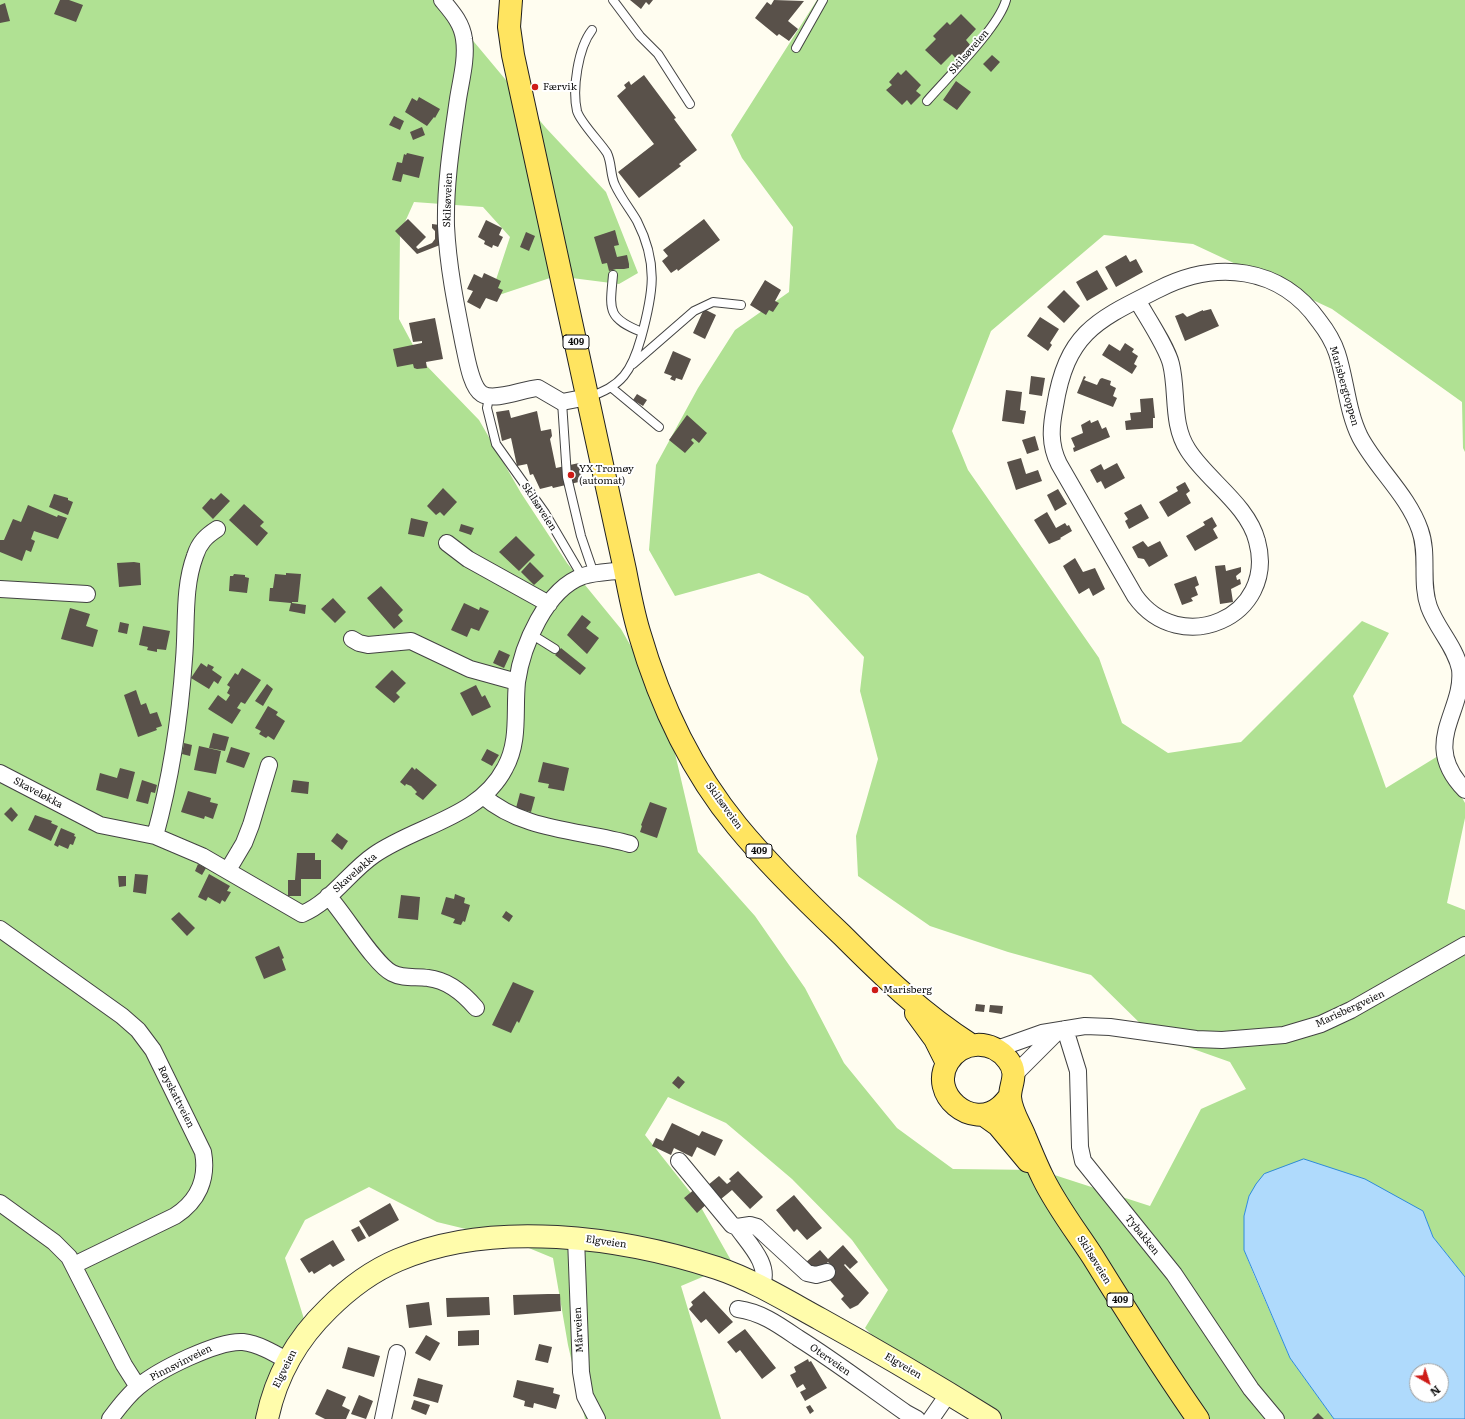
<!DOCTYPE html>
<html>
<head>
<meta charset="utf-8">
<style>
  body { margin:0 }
  #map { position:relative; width:1465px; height:1419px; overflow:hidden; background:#fffdf0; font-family:Literata,serif }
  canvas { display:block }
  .north { position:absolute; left:1409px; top:1363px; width:40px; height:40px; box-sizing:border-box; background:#fff; border:1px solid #9f9f9f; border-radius:50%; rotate:141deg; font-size:11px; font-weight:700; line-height:16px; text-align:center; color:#0f0f0f }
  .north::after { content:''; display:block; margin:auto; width:14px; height:18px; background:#ce1b17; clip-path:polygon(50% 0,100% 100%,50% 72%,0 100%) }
</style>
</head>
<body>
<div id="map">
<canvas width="1465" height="1419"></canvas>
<div class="north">N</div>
</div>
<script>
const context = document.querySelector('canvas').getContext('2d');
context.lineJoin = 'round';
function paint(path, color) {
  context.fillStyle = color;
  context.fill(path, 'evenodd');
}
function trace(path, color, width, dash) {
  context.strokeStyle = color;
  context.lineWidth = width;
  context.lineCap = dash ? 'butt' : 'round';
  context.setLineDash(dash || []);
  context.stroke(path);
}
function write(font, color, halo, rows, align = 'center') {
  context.font = font + ' Literata,serif';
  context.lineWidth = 4;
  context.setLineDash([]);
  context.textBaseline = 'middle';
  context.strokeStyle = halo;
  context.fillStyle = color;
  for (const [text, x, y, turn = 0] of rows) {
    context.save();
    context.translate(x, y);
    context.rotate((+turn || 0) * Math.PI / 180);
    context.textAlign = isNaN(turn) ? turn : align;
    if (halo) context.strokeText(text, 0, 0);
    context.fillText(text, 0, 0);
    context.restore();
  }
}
paint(new Path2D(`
  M 0,0 L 439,0 L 546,128 L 606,192 L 638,273 L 619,284 L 556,276 L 490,298 L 510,237 L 483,207 L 414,202 L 400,233 L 399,319 L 421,360 L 479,420 L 521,493 L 567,563 L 621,629 L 663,702 L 698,852 L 755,916 L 805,988 L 844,1063 L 897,1128 L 953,1169 L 1039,1170 L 1150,1206 L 1201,1109 L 1246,1089 L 1230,1062 L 1151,1034 L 1091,975 L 1008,952 L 930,926 L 858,876 L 856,836 L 878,759 L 860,691 L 864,657 L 808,596 L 759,573 L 675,596 L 649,550 L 656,465 L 698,388 L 735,330 L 789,292 L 793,227 L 742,158 L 731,135 L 817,0 L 1465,0 L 1465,452 L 1463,448 L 1462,402 L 1332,309 L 1193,244 L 1104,235 L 991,331 L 952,431 L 968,470 L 1099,658 L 1122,723 L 1168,753 L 1241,742 L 1362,621 L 1389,633 L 1353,696 L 1386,788 L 1438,756 L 1465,803 L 1465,818 L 1447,903 L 1465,910 L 1465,1277 L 1433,1237 L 1423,1211 L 1249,1196 L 1244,1216 L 1244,1250 L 1254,1275 L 1290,1358 L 1334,1419 L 983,1419 L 913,1377 L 865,1328 L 888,1290 L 852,1240 L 792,1179 L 726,1123 L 668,1097 L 645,1135 L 698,1202 L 733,1264 L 681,1286 L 721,1419 L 585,1419 L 568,1345 L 553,1258 L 507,1239 L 437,1222 L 369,1187 L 305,1220 L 285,1258 L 304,1319 L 275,1419 L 0,1419 Z`), '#b0e193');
const water = new Path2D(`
  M 1304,1159 L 1365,1179 L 1423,1211 L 1433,1237 L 1465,1277 L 1465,1419 L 1334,1419 L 1290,1358 L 1244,1250 L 1244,1216 L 1249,1196 L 1256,1184 L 1264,1174 ZM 1417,1371 L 1441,1371 L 1441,1395 L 1417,1395 Z`);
paint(water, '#afdafc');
trace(water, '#2e8adb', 1);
paint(new Path2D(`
  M 60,0 L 69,0 L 83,5 L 76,22 L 54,14 Z
  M 630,0 L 653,0 L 649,5 L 646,2 L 641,9 Z
  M 774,0 L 804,1 L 788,21 L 798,29 L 789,41 L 779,34 L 777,36 L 755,18 L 767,2 L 771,5 Z
  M 5,3 L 10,21 L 0,23 L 0,5 Z
  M 961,14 L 976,29 L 966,40 L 971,46 L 957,60 L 952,54 L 941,65 L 925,50 L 936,39 L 933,36 L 947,22 L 950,25 Z
  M 992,55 L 1000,62 L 991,72 L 983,64 Z
  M 906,70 L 921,85 L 916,91 L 921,95 L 911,105 L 907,100 L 902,105 L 886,90 L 892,85 L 889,82 L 898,72 L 901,75 Z
  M 644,75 L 676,118 L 674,119 L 697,150 L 679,164 L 681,166 L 639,198 L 618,172 L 654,144 L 617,96 L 626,88 L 624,85 L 629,81 L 631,85 Z
  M 956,81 L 971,92 L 957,110 L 943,100 Z
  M 419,97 L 440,109 L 435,118 L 434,117 L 427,126 L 405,112 L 412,98 L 417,101 Z
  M 394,116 L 404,121 L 400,130 L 389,125 Z
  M 422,127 L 425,135 L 413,140 L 410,132 Z
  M 407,153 L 424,157 L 419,178 L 403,174 L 401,182 L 392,180 L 397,162 L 402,163 L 404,154 L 406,155 Z
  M 408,219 L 426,237 L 416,247 L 418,249 L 432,243 L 435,239 L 435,231 L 432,228 L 432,224 L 440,225 L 440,245 L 417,254 L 395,231 Z
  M 704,219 L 720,240 L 678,271 L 677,269 L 671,273 L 662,261 L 668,256 L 663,250 Z
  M 486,220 L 502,228 L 499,235 L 503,237 L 498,247 L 493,245 L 492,248 L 484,244 L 485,241 L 478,237 Z
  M 615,230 L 619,245 L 614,246 L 617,257 L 627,255 L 629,264 L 629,268 L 624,269 L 616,269 L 609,271 L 607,263 L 602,264 L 594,237 Z
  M 526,232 L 535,236 L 529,251 L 520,247 Z
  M 1126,255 L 1130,262 L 1136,259 L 1143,272 L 1116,287 L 1105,267 Z
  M 1097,270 L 1108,289 L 1087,301 L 1076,282 Z
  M 484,273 L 501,281 L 498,288 L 503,290 L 497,302 L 486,298 L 480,309 L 467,302 L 473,291 L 467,289 L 474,274 L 482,278 Z
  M 765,280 L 781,290 L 775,301 L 779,303 L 773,312 L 769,310 L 766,315 L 750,305 Z
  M 1064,290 L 1080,306 L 1064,323 L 1047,307 Z
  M 704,309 L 716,315 L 705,339 L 693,333 Z
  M 1211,309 L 1219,326 L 1185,341 L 1175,316 L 1183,313 L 1187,317 L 1203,310 L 1203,311 Z
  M 1040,317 L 1059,329 L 1050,343 L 1052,345 L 1048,351 L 1027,336 Z
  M 435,318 L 443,359 L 426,362 L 427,368 L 417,369 L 414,368 L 413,364 L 397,367 L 393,349 L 422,343 L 422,341 L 413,342 L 409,323 Z
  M 1125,343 L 1134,349 L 1132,352 L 1138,356 L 1134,364 L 1137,366 L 1132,374 L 1102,355 L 1109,344 L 1120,351 Z
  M 673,351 L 691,359 L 682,380 L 676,378 L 675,381 L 670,379 L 672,376 L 664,373 Z
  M 1031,376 L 1045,378 L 1042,396 L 1029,394 Z
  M 1084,376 L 1086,377 L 1084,380 L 1097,385 L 1100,379 L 1102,378 L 1111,381 L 1110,385 L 1116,388 L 1113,396 L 1117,398 L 1113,407 L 1077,393 Z
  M 1006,390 L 1022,392 L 1020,410 L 1026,411 L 1024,424 L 1002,421 Z
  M 637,394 L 647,400 L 643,406 L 633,400 Z
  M 1153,398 L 1155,418 L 1153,418 L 1153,428 L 1126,430 L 1125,421 L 1131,420 L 1130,413 L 1141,412 L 1140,399 Z
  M 509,410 L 511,418 L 537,411 L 541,431 L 551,429 L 552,436 L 550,439 L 556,468 L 579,463 L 583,481 L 553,488 L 552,486 L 540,489 L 533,474 L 530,475 L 527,464 L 517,466 L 511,438 L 502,441 L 496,412 Z
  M 687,415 L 707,433 L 699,443 L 693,438 L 691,440 L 694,443 L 685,453 L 669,440 Z
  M 1090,420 L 1091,423 L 1098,420 L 1102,429 L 1106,427 L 1110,437 L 1074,452 L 1073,448 L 1075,447 L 1071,438 L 1083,433 L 1081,425 Z
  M 1035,436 L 1039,450 L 1027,454 L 1022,440 Z
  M 1021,458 L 1026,474 L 1038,470 L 1042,481 L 1016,490 L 1007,462 Z
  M 1117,463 L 1125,478 L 1105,489 L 1101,481 L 1097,483 L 1090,470 L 1101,464 L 1104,470 Z
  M 1185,482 L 1190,491 L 1186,494 L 1191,503 L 1168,517 L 1159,502 L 1178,491 L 1176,487 Z
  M 443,488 L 457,502 L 444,516 L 440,512 L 436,515 L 427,506 Z
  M 1058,489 L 1067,504 L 1055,511 L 1047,495 Z
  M 221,493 L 230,501 L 213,519 L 202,508 L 211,498 L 214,500 Z
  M 54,494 L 68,498 L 68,500 L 73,502 L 68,515 L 49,507 Z
  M 244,504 L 264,522 L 260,526 L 268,533 L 257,546 L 229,520 Z
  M 1141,504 L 1149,518 L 1129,529 L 1125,521 L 1128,519 L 1124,513 Z
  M 28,505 L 57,517 L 58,515 L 67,518 L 58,539 L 34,531 L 31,539 L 35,541 L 31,552 L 26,550 L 22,561 L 0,552 L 0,540 L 4,540 L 13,519 L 21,522 Z
  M 1047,512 L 1056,528 L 1065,523 L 1067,526 L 1069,525 L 1072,531 L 1060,538 L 1061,539 L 1049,544 L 1034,520 Z
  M 1212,517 L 1217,526 L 1213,529 L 1218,538 L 1195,551 L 1186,536 L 1205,525 L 1203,522 Z
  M 411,518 L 428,522 L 424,537 L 408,534 Z
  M 461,524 L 474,528 L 471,535 L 459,531 Z
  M 516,536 L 535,555 L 519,571 L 499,552 Z
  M 1143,541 L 1148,547 L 1160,541 L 1168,556 L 1149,567 L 1144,559 L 1138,558 L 1132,547 Z
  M 1075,558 L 1083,572 L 1095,568 L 1105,589 L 1093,596 L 1089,588 L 1079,594 L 1063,566 Z
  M 134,562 L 140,563 L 141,585 L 119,587 L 117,563 Z
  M 530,562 L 544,576 L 534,585 L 521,572 Z
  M 1225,565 L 1226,571 L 1241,567 L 1241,572 L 1236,576 L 1237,580 L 1240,579 L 1241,584 L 1231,589 L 1233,602 L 1220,604 L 1215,566 Z
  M 286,573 L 301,574 L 298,602 L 292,602 L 292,603 L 306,605 L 305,614 L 289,611 L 291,603 L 269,601 L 270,588 L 273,588 L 275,574 L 286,575 Z
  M 234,574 L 245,575 L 245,577 L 249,578 L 247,593 L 229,591 L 230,576 L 233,576 Z
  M 1196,576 L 1199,585 L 1195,587 L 1198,595 L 1191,598 L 1193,601 L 1182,605 L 1174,584 Z
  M 381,586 L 403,610 L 398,615 L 403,621 L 394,629 L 367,598 Z
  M 333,598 L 346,612 L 335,623 L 321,609 Z
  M 464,603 L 479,610 L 480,607 L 489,611 L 479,631 L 471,628 L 467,637 L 451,630 Z
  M 70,608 L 90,614 L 86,626 L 98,630 L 93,647 L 61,639 Z
  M 582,615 L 591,622 L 586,628 L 599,638 L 587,654 L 567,635 Z
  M 120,622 L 129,624 L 127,634 L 118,632 Z
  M 143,626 L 170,631 L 166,650 L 157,649 L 157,652 L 147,650 L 148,647 L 139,645 Z
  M 561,648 L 586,668 L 580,675 L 555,655 Z
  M 499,650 L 510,655 L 504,668 L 493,663 Z
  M 201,663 L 207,667 L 208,664 L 214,667 L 212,670 L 222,677 L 218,684 L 214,681 L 209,689 L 191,678 Z
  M 242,668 L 261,680 L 245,704 L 241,702 L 237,708 L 241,710 L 232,724 L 208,709 L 218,695 L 226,701 L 230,695 L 227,693 L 230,687 L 227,685 L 235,673 L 238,675 Z
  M 392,670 L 406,683 L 396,693 L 400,697 L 394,703 L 375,687 Z
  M 267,684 L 273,689 L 263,706 L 255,701 Z
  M 476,685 L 482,697 L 485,695 L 491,707 L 472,716 L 460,693 Z
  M 136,690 L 141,705 L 146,703 L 150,714 L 157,712 L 162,726 L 156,728 L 157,730 L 138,737 L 124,695 Z
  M 268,706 L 278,712 L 276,715 L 285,721 L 274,740 L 268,736 L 266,738 L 259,734 L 261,731 L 255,728 Z
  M 213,733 L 229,737 L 225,751 L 209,748 Z
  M 184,743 L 192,745 L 190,756 L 182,754 Z
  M 199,746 L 221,751 L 216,774 L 194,770 Z
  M 231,747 L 250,753 L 244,768 L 226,762 Z
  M 487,749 L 499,755 L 492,766 L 481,760 Z
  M 543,762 L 569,768 L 564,791 L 548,788 L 549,784 L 538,782 Z
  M 412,767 L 415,770 L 416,768 L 437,785 L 423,800 L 415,794 L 417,792 L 411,786 L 406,784 L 405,786 L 400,782 Z
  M 120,768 L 135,772 L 128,799 L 96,790 L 100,773 L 117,778 Z
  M 142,780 L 157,785 L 155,793 L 151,792 L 148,804 L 136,801 Z
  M 293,780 L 309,782 L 308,794 L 291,792 Z
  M 188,791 L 211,798 L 210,802 L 218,804 L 213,819 L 205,816 L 204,819 L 181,812 Z
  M 520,793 L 535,797 L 531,812 L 516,808 Z
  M 650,802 L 667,808 L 657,838 L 640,832 L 642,826 L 641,825 Z
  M 11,807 L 18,815 L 12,822 L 4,814 Z
  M 35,815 L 52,821 L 51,823 L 58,826 L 51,841 L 28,830 Z
  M 61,828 L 75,834 L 74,836 L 76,837 L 73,845 L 70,844 L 68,849 L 59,845 L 58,847 L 54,845 Z
  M 337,833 L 348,841 L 342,850 L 331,841 Z
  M 297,853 L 315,853 L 315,860 L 321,860 L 321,879 L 301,879 L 301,896 L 288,896 L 288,880 L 295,880 Z
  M 198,864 L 206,868 L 202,875 L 195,871 Z
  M 135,874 L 148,875 L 146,894 L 133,892 Z
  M 209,874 L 230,886 L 227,891 L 231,892 L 225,902 L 222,900 L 220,904 L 208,897 L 206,901 L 198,897 Z
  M 118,876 L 126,876 L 126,886 L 119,887 Z
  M 455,894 L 465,898 L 464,903 L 470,905 L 465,922 L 463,921 L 461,925 L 453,923 L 455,919 L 441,914 L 446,897 L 454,899 Z
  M 401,895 L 420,897 L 418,920 L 398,918 Z
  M 506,911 L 513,916 L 509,922 L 502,917 Z
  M 179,912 L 195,928 L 187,936 L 171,919 Z
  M 279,946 L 284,958 L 282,959 L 286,970 L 264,979 L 255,957 Z
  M 513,982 L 534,991 L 519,1023 L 517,1021 L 511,1033 L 492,1025 Z
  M 976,1004 L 985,1005 L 984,1012 L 975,1011 Z
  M 990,1005 L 1003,1006 L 1002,1014 L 989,1012 Z
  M 678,1076 L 685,1082 L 679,1089 L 672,1083 Z
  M 672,1123 L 699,1136 L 702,1131 L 723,1140 L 715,1156 L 697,1147 L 692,1157 L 674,1148 L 671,1155 L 652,1146 L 656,1138 L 663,1141 Z
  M 738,1171 L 763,1197 L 750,1209 L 732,1190 L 721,1199 L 708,1185 L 719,1176 L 727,1184 L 731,1181 L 729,1179 Z
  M 696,1188 L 709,1202 L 697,1213 L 684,1198 Z
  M 794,1195 L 822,1228 L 807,1240 L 797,1229 L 794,1232 L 776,1210 Z
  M 390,1203 L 399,1220 L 369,1237 L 359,1221 Z
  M 359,1226 L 366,1238 L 358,1242 L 351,1230 Z
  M 333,1240 L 345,1260 L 333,1267 L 330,1264 L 314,1274 L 312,1271 L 309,1273 L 300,1259 Z
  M 843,1245 L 858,1262 L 850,1269 L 845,1264 L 844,1265 L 869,1293 L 858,1305 L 850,1309 L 841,1299 L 844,1296 L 828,1278 L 836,1271 L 828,1262 L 815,1274 L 805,1263 L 820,1250 L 828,1259 Z
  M 704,1291 L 733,1322 L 719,1334 L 706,1319 L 701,1323 L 689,1309 L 693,1305 L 691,1302 Z
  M 548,1294 L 560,1294 L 561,1311 L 514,1315 L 513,1295 Z
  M 489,1297 L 490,1315 L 447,1317 L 446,1298 Z
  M 429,1302 L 432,1325 L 409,1328 L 406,1305 Z
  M 745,1329 L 776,1368 L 762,1379 L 740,1350 L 736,1353 L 727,1342 Z
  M 479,1330 L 479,1345 L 458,1346 L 458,1331 Z
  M 426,1335 L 440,1343 L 430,1361 L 415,1353 Z
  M 539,1344 L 552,1347 L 548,1363 L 535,1360 Z
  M 348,1347 L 380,1356 L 374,1377 L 342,1368 Z
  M 808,1359 L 809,1362 L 811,1361 L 827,1388 L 805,1401 L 800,1392 L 806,1389 L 803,1384 L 797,1388 L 790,1375 L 796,1372 L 794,1367 Z
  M 418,1378 L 443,1385 L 438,1403 L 413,1396 Z
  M 517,1380 L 554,1388 L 553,1393 L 560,1395 L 556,1409 L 534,1403 L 533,1408 L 524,1406 L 525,1401 L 513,1397 Z
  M 327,1389 L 346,1397 L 342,1406 L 350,1410 L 346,1419 L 325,1419 L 315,1414 Z
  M 359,1395 L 373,1401 L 366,1419 L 351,1414 Z
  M 414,1400 L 430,1405 L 426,1415 L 411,1409 Z
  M 810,1405 L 814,1411 L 810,1414 L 806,1407 Z
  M 1318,1413 L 1324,1419 L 1312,1419 Z`), '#59514a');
const service = new Path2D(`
  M 613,0 L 640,36 L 658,54 L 690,104
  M 796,48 L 823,0
  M 927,101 C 947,78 999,27 1006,0
  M 613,275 C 610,309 606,318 642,332
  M 633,364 L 694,311 L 713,302 L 741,305
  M 612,388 L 659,427
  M 489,397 L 487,408 L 496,444 L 545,513 L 582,576
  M 588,397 C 622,387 632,370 641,338 C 653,294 659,264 637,221 C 630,209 621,198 615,185 C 610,175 612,163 607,153 C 600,142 580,122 577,111 C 572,89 578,48 592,30
  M 562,402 L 567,477 L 581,536 L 594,574
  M 531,634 L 555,649`);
const minor = new Path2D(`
  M 442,0 C 452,12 462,23 464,39 C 467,58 461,80 458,99 C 452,141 445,184 446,226 C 448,267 456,306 464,346 C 467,359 471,387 482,394 C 495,402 523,389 538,388 L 562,402 L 588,397
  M 1137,300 C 1146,316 1167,347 1171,364 C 1178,392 1171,424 1188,450 C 1207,480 1248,505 1257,541 C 1278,617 1180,659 1135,596 L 1059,464 C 1049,444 1051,426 1055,406 C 1067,332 1097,320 1159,289 C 1216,260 1280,266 1319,321 C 1326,330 1333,341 1337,353 C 1346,380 1347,411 1360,437 C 1377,469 1408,495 1420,530 C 1429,555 1420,582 1429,607 C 1437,629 1455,646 1460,669 C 1465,712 1419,743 1465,790
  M 447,543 L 468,559 L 549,604
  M 0,589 L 87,594
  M 352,639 L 359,643 L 368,645 L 411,641 L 470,669 L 517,682
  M 0,773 L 100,825 L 155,836 L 202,856 L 302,914 C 331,902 349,872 374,855 C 417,825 479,818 505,768 C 520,741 514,711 517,682 C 522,646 546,589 583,576 C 596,572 611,572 625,570
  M 483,796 C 523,831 581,830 630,844
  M 155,836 C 171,778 180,718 184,659 C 187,625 183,588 195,556 C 199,543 206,536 217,529
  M 228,870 L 244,843 L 251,825 L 269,765
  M 328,896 C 344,913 375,965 392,973 C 403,979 417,976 428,978 C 447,980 464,994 476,1008
  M 0,929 L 122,1016 L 138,1030 L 153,1050 L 203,1152 C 208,1179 198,1201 175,1216 L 74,1265
  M 1065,1029 L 1078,1071 L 1080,1147 L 1083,1161 L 1174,1274 L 1251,1389 L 1276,1419
  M 997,1049 L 1042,1033 L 1085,1026 L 1110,1027 L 1196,1039 L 1222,1040 L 1284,1035 L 1321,1024 L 1351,1010 L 1465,945
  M 1014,1075 L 1057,1032
  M 679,1161 L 732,1225 L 737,1227 C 748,1243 772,1266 761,1286
  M 0,1203 L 54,1242 L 69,1257 L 124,1365 L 138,1387
  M 737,1227 L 750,1225 L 757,1227 L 807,1273 L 816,1275 L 827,1272
  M 576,1238 L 581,1372 L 585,1396 L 597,1419
  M 738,1309 C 761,1312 779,1325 798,1338 C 835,1361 870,1388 906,1413 L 917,1419
  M 110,1419 C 119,1407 127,1396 138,1387 C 158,1370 218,1340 243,1342 C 259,1344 274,1353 288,1361
  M 383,1419 L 397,1353
  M 931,1419 L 949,1393`);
const secondary = new Path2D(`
  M 267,1419 C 276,1376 297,1339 328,1309 C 348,1289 372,1271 398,1260 C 492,1219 622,1237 717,1268 C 753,1280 787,1301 820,1319 C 878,1351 934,1384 990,1419`);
const primary = new Path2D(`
  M 511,0 L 509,27 L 513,55 L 625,570 C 629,591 633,612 639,632 C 659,701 691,770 737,826 C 769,865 805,900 842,935 C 882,975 922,1014 971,1045
  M 916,1013 L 935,1039 L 947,1063
  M 1010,1096 C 1007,1100 1004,1104 1000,1107 C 972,1131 928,1094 948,1062 C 962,1040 992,1039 1008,1060 C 1019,1074 1010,1084 1010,1097 C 1011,1112 1020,1124 1025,1137 C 1031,1151 1036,1164 1043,1178 C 1056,1205 1076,1231 1093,1257 C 1127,1312 1161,1366 1198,1419
  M 984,1115 L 998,1125 L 1028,1161`);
trace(service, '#424242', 10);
trace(minor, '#424242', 18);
trace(secondary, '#313131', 24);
trace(primary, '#202020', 24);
trace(service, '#fff', 8);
trace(minor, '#fff', 16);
trace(secondary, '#fffcab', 22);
trace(primary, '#ffe460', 22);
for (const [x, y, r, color] of [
  [535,87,4,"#ce1b17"],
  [571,475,4,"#ce1b17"],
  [875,990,4,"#ce1b17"]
]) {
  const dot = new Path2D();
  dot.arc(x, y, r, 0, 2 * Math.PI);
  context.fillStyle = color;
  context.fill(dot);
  trace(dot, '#fff', 1.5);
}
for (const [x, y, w] of [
  [576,342,26],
  [759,851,26],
  [1120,1300,26]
]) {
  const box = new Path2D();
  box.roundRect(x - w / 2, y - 7, w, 14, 3);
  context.fillStyle = '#fff';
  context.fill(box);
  trace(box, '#0f0f0f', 1);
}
write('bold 9px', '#0f0f0f', null, [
  ["409",576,342],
  ["409",759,851],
  ["409",1120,1300]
]);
write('10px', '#0f0f0f', '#fff', [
  ["Skilsøveien",969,52,-49],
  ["Skilsøveien",448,200,-88],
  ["Marisbergtoppen",1344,386,74],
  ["Skilsøveien",539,507,57],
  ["Skaveløkka",38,793,28],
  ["Skilsøveien",724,806,54],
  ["Skaveløkka",355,873,-41],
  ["Marisbergveien",1350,1009,-25],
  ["Røyskattveien",176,1097,63],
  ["Tybakken",1142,1235,51],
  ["Elgveien",606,1242,8],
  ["Skilsøveien",1094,1260,58],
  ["Mårveien",579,1330,-93],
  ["Oterveien",830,1360,35],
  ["Pinnsvinveien",181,1363,-27],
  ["Elgveien",903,1366,30],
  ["Elgveien",285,1369,-64]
]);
write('10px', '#0f0f0f', '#fff', [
  ["Færvik",543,87],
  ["YX Tromøy",579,469],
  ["(automat)",579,481],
  ["Marisberg",883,990]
], 'left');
</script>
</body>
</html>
